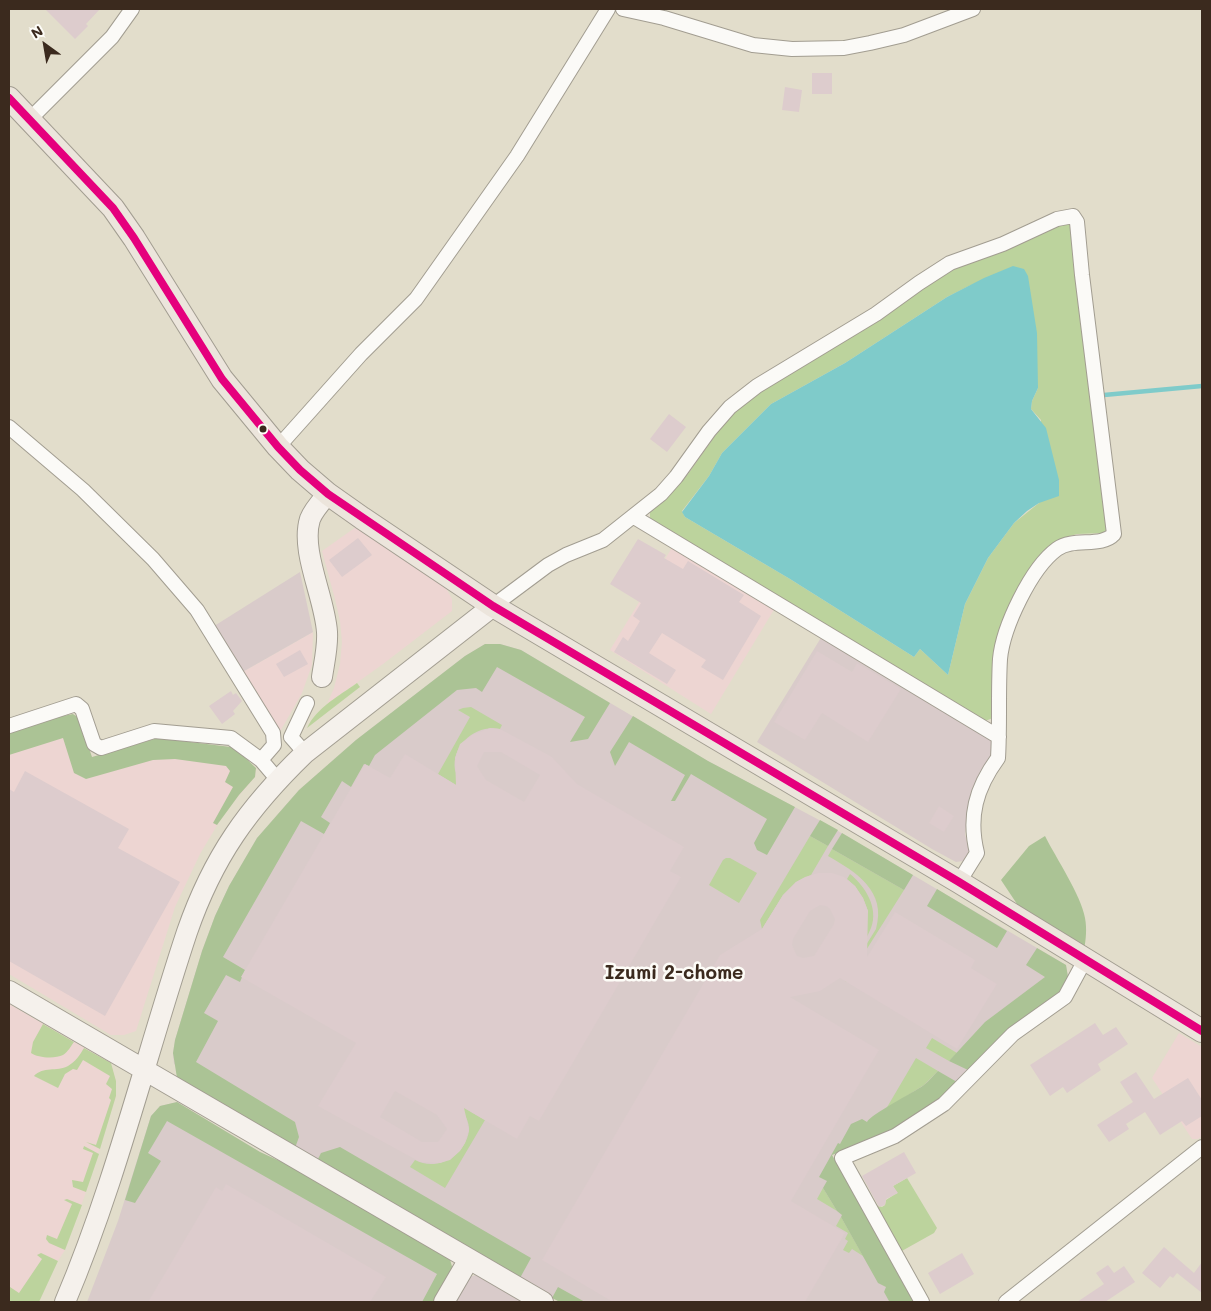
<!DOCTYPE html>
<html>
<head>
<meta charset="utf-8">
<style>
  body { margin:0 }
  #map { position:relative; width:1211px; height:1311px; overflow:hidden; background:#e2ddcb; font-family:Mali,sans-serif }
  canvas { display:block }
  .frame { position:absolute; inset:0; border:10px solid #3b2a1e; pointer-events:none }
  .north { position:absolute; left:20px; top:20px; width:50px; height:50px; -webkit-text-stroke:4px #fdfcf7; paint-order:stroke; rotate:328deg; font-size:14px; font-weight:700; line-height:20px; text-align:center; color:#3b2a1e }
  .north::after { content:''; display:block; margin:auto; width:18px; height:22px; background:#3b2a1e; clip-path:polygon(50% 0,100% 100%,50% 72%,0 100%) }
</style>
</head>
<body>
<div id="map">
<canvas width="1211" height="1311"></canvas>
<div class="frame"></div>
<div class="north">N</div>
</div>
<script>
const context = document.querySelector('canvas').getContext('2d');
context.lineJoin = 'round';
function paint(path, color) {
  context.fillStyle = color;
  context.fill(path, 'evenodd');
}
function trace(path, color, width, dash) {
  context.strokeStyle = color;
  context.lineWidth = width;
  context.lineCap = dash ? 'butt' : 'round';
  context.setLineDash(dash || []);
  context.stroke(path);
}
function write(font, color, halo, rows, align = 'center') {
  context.font = font + ' Mali,sans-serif';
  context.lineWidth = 5;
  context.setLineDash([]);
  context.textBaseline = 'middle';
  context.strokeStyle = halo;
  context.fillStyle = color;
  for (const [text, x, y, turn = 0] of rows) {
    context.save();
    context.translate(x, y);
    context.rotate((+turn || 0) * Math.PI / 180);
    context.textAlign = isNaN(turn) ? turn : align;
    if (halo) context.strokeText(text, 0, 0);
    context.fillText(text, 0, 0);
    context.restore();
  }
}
paint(new Path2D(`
  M 356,527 L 445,586 L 452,599 L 452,611 L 383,664 L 327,704 L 334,688 L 340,664 L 342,642 L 340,621 L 335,599 L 322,551 Z
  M 673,546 L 775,608 L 711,714 L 610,650 Z
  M 313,632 L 312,665 L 302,693 L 278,735 L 239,674 Z
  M 73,714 L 79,718 L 92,757 L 154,739 L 166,739 L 231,747 L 256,768 L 255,777 L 225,812 L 200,854 L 175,907 L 136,1031 L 124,1035 L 111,1035 L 9,974 L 9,733 Z
  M 9,1004 L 111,1063 L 116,1081 L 116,1096 L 86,1192 L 65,1250 L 54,1267 L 39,1302 L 9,1302 Z
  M 1179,1033 L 1202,1047 L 1202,1136 L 1198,1139 L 1192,1139 L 1152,1078 Z`), '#edd5d2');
paint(new Path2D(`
  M 300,572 L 313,632 L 239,674 L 211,628 Z
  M 822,636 L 992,739 L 991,758 L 983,767 L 970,797 L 965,834 L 969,851 L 963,861 L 956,862 L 932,849 L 757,742 Z
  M 485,644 L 500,644 L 521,650 L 708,761 L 821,821 L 1066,965 L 1068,977 L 1059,992 L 998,1039 L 940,1100 L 888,1132 L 832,1155 L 912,1302 L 560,1302 L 295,1148 L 174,1064 L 173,1053 L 175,1040 L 202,951 L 215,916 L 229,886 L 257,838 L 299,790 L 356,740 L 465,656 Z
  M 177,1102 L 260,1152 L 310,1175 L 449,1256 L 435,1302 L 87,1302 L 118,1221 L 151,1116 L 160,1106 Z
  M 479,1274 L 528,1302 L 452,1302 L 466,1278 Z`), '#d9cbca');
paint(new Path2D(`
  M 1069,222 L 1072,223 L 1108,527 L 1104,533 L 1077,534 L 1070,536 L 1053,545 L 1007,614 L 994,653 L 993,718 L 985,721 L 650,519 L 650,512 L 688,474 L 734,409 L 758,390 L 952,268 ZM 971,285 L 1038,388 L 1032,401 L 1031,409 L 1041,420 L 1039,503 L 1014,523 L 988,558 L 965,604 L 948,675 L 920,649 L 914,657 L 790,579 L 685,517 L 682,511 L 709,476 L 722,453 L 771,404 L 845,363 L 947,297 Z
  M 357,683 L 360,687 L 307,728 C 317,707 339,696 357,683 Z
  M 471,707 L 502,725 L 500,729 C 477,724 451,744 455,770 C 457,777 461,784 466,791 L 438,774 L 470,717 L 458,710 L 463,708 Z
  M 810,836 L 828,846 L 811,875 L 796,882 L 783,895 L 762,929 L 760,920 Z
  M 832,849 L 904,890 L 846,982 L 845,979 L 876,929 C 887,891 856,872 828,856 Z
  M 726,858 L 730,858 L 757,873 L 739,903 L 709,885 L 723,860 Z
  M 850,874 C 865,886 879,908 871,928 C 865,943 854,958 846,972 L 868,911 L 863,898 L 855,886 L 847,879 Z
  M 43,1024 L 74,1042 C 71,1046 68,1052 63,1055 C 55,1059 38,1058 31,1053 L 33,1042 Z
  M 932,1038 L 957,1053 L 949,1061 L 926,1048 Z
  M 84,1048 L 111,1063 L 116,1081 L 116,1096 L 100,1149 L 86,1142 L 96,1145 L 111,1100 L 109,1098 L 112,1089 L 106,1084 L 110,1076 L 83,1060 L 77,1070 L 73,1069 L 65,1074 L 58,1088 L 34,1076 C 43,1066 57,1072 68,1066 C 75,1062 80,1055 84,1048 Z
  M 916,1058 L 938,1071 L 924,1085 L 886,1109 Z
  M 460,1105 L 485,1120 L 445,1188 L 410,1167 L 415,1160 C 437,1172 465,1156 469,1131 C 470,1123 464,1113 460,1105 Z
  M 84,1146 L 99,1154 L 86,1192 L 73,1187 L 72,1180 L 83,1182 L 93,1153 L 83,1149 Z
  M 907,1178 L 937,1228 L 934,1233 L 900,1252 L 874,1206 L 876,1205 L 882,1207 L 885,1205 L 886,1200 L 897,1193 L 893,1186 Z
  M 823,1188 L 837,1211 L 817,1199 Z
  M 67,1199 L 82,1205 L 65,1250 L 49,1243 L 46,1239 L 47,1235 L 57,1239 L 72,1204 L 64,1200 Z
  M 841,1217 L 863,1256 L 852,1249 L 849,1253 L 843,1250 L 848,1241 L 845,1239 L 848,1233 L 836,1226 Z
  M 41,1253 L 58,1261 L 39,1302 L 9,1302 L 10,1287 L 19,1293 L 42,1259 L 37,1255 Z`), '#bcd39d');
paint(new Path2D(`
  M 485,644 L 500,644 L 521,650 L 610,703 L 588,739 L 570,742 L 585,717 L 497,667 L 482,692 L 476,688 L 457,690 L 375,755 L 369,766 L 364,764 L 351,787 L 342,781 L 321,817 L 330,823 L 324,834 L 301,821 L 223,957 L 245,970 L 240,982 L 226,975 L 204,1013 L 218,1021 L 196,1062 L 295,1122 L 299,1137 L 295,1148 L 177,1078 L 173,1053 L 175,1040 L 202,951 L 215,916 L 229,886 L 257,838 L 299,790 L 356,740 L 465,656 Z
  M 73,714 L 79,718 L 92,757 L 154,739 L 166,739 L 231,747 L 236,749 L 256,768 L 255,777 L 239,795 L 217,825 L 213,823 L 233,787 L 225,782 L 230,771 L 226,766 L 175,759 L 153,760 L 86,779 L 74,773 L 63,738 L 9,755 L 9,733 L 47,719 Z
  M 633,716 L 708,761 L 795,807 L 767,855 L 757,850 L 754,843 L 767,819 L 691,774 L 675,801 L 671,801 L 685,775 L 629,742 L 615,766 L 610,752 Z
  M 820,820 L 838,830 L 828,846 L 810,836 Z
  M 842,833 L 913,875 L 904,890 L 832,849 Z
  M 1045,836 C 1056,858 1081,895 1085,918 C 1087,929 1086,939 1084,950 L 1021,910 L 1001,880 L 1029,846 Z
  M 937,889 L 1007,931 L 997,948 L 927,906 Z
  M 1037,948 L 1066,965 L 1068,977 L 1059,992 L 998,1039 L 968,1070 L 949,1061 L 985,1022 L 1045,977 L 1026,965 Z
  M 938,1071 L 957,1082 L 940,1100 L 888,1132 L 832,1155 L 913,1301 L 912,1302 L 888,1302 L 889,1301 L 884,1292 L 886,1287 L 878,1283 L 841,1217 L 842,1215 L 837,1211 L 823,1188 L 827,1181 L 819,1177 L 838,1143 L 840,1144 L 851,1124 L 862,1119 L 867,1122 C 871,1114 913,1093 924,1085 C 929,1081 934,1075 938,1071 Z
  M 177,1102 L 260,1152 L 310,1175 L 449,1256 L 453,1270 L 435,1302 L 422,1302 L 437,1274 L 167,1121 L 148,1153 L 161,1161 L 135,1203 L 125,1200 L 151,1116 L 160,1106 Z
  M 340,1147 L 531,1258 L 520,1278 L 317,1161 L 321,1153 Z
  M 558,1287 L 585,1302 L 560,1302 L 552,1298 Z`), '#abc395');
paint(new Path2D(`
  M 1013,266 L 1024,269 L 1028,276 L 1037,333 L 1038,388 L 1032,401 L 1031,409 L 1046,428 L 1059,480 L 1059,496 L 1039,503 L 1027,511 L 1014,523 L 988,558 L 965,604 L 948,675 L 920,649 L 914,657 L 790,579 L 685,517 L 682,512 L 709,476 L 722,453 L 771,404 L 845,363 L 947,297 L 984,278 Z`), '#7fcbca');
trace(new Path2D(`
  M 1104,395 L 1202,386`), '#7fcbca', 4.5);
paint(new Path2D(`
  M 45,9 L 100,9 L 86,24 L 88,26 L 75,39 Z
  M 812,73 L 832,73 L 832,94 L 812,94 Z
  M 785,87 L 802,90 L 799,112 L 782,110 Z
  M 669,414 L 686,427 L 667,452 L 650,439 Z
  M 358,538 L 372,555 L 342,577 L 329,560 Z
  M 638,539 L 666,555 L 664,558 L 683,569 L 688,561 L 744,595 L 739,602 L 761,616 L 723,680 L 701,667 L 706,660 L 662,633 L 649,653 L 676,670 L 667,684 L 614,652 L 623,637 L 628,641 L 640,621 L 633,616 L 641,603 L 610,584 Z
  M 300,650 L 308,664 L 284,677 L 276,664 Z
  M 817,651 L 852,672 L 857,663 L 901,689 L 868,742 L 822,713 L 805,740 L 774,722 Z
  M 231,691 L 233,695 L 236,693 L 242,701 L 233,711 L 235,714 L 222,724 L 209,706 Z
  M 490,728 L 500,729 L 552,757 L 577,784 L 684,847 L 670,871 L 681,877 L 539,1121 L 530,1116 L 517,1139 L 464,1108 L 469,1130 L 465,1143 L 460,1151 L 450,1160 L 440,1163 L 420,1162 L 318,1106 L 356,1043 L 241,977 L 365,764 L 390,778 L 405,754 L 456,785 L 455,758 L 460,744 L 472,735 ZM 484,752 L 501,752 L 540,775 L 524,802 L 486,780 L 477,766 ZM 395,1091 L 437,1115 L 447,1129 L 438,1142 L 422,1142 L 380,1117 Z
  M 25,771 L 129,829 L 118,848 L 180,882 L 105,1016 L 9,961 L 9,789 L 14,792 Z
  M 939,806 L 954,816 L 944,832 L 929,823 Z
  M 818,873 L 832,873 L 844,877 L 855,886 L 863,898 L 868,911 L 867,957 L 895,912 L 975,960 L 971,968 L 997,984 L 957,1049 L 840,978 L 820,991 L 790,997 L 879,1050 L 791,1201 L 845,1233 L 805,1302 L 613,1302 L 542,1260 L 720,955 L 762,929 L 783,895 L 796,882 L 805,877 ZM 820,905 L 826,906 L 830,909 L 835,919 L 834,924 L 814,956 L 803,958 L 797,956 L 792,945 L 793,939 L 810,911 Z
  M 1095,1023 L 1103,1035 L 1116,1027 L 1128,1044 L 1098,1064 L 1101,1070 L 1067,1093 L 1063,1087 L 1050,1096 L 1030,1065 Z
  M 1136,1072 L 1154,1099 L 1188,1078 L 1202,1100 L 1202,1116 L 1186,1126 L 1182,1121 L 1160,1135 L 1145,1112 L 1126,1124 L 1129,1129 L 1109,1142 L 1097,1125 L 1133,1102 L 1120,1082 Z
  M 904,1152 L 916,1173 L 893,1186 L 898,1193 L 886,1199 L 885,1205 L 879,1207 L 862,1176 Z
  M 226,1184 L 386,1277 L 370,1302 L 148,1302 L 216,1187 L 222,1191 Z
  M 1164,1247 L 1194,1273 L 1202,1262 L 1202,1293 L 1177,1273 L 1173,1278 L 1170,1276 L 1160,1288 L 1142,1273 Z
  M 962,1253 L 974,1274 L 940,1294 L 928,1273 Z
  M 1108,1265 L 1114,1273 L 1124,1266 L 1135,1282 L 1105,1302 L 1077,1302 L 1104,1284 L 1096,1273 Z`), '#ddcccd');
const street = new Path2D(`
  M 623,9 L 664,18 L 753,45 L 792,49 L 844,48 L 870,43 L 904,35 L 973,9
  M 29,120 L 112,37 L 132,9
  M 9,427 L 83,490 L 153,559 L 197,610 L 273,733 L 274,745 L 261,760
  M 278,447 L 361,354 L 416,299 L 517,156 L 608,9
  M 634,517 L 999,737
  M 493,606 L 548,565 L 566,555 L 603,540 L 661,494 L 676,477 L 709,431 L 730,407 L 757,386 L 876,314 L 919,283 L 950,263 L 1003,244 L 1057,219 L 1073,216 L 1077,222 L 1082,275 L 1114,534 C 1101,548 1074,537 1057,549 C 1031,568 1003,627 1000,659 C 998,692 1000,725 998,758 C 976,788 968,817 977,853 L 959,882
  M 9,726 L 76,704 L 82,709 L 94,744 L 101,748 L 154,731 L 231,738 L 261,760 L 278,780
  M 305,753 L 291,737 L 307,703
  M 922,1302 L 842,1158 L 895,1136 L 944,1104 L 1013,1034 L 1065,997 L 1085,960
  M 1006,1302 L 1202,1147`);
const secondary = new Path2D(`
  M 322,677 C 324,663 328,647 327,632 C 325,598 300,551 310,519 C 314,509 321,502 328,494
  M 9,991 L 543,1302
  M 65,1302 C 116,1182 146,1055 187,932 C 213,857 248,808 305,753 L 493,606
  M 444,1302 L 469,1259`);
const primary = new Path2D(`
  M 9,98 L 113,208 L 134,238 L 222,379 L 278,447 L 300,470 L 328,494 L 362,518 L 493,606 L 959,882 L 1202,1031`);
trace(street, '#a29d91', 16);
trace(secondary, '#a29d91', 22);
trace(primary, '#a29d91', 24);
trace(street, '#fbfaf7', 14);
trace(secondary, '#f5f1ec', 20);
trace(primary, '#ece5dc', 22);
trace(new Path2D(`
  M 9,98 L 113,208 L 134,238 L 222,379 L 278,447 L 300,470 L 328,494 L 493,606 L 959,882 L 1202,1031`), '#e5007d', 8);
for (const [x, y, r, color] of [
  [263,429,4.5,"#3b2a1e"]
]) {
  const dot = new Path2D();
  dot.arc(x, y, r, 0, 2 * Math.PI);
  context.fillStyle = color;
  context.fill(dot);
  trace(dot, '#fdfcf7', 2);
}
write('bold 19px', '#3b2a1e', '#fdfcf7', [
  ["Izumi 2-chome",674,973]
]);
</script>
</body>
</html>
